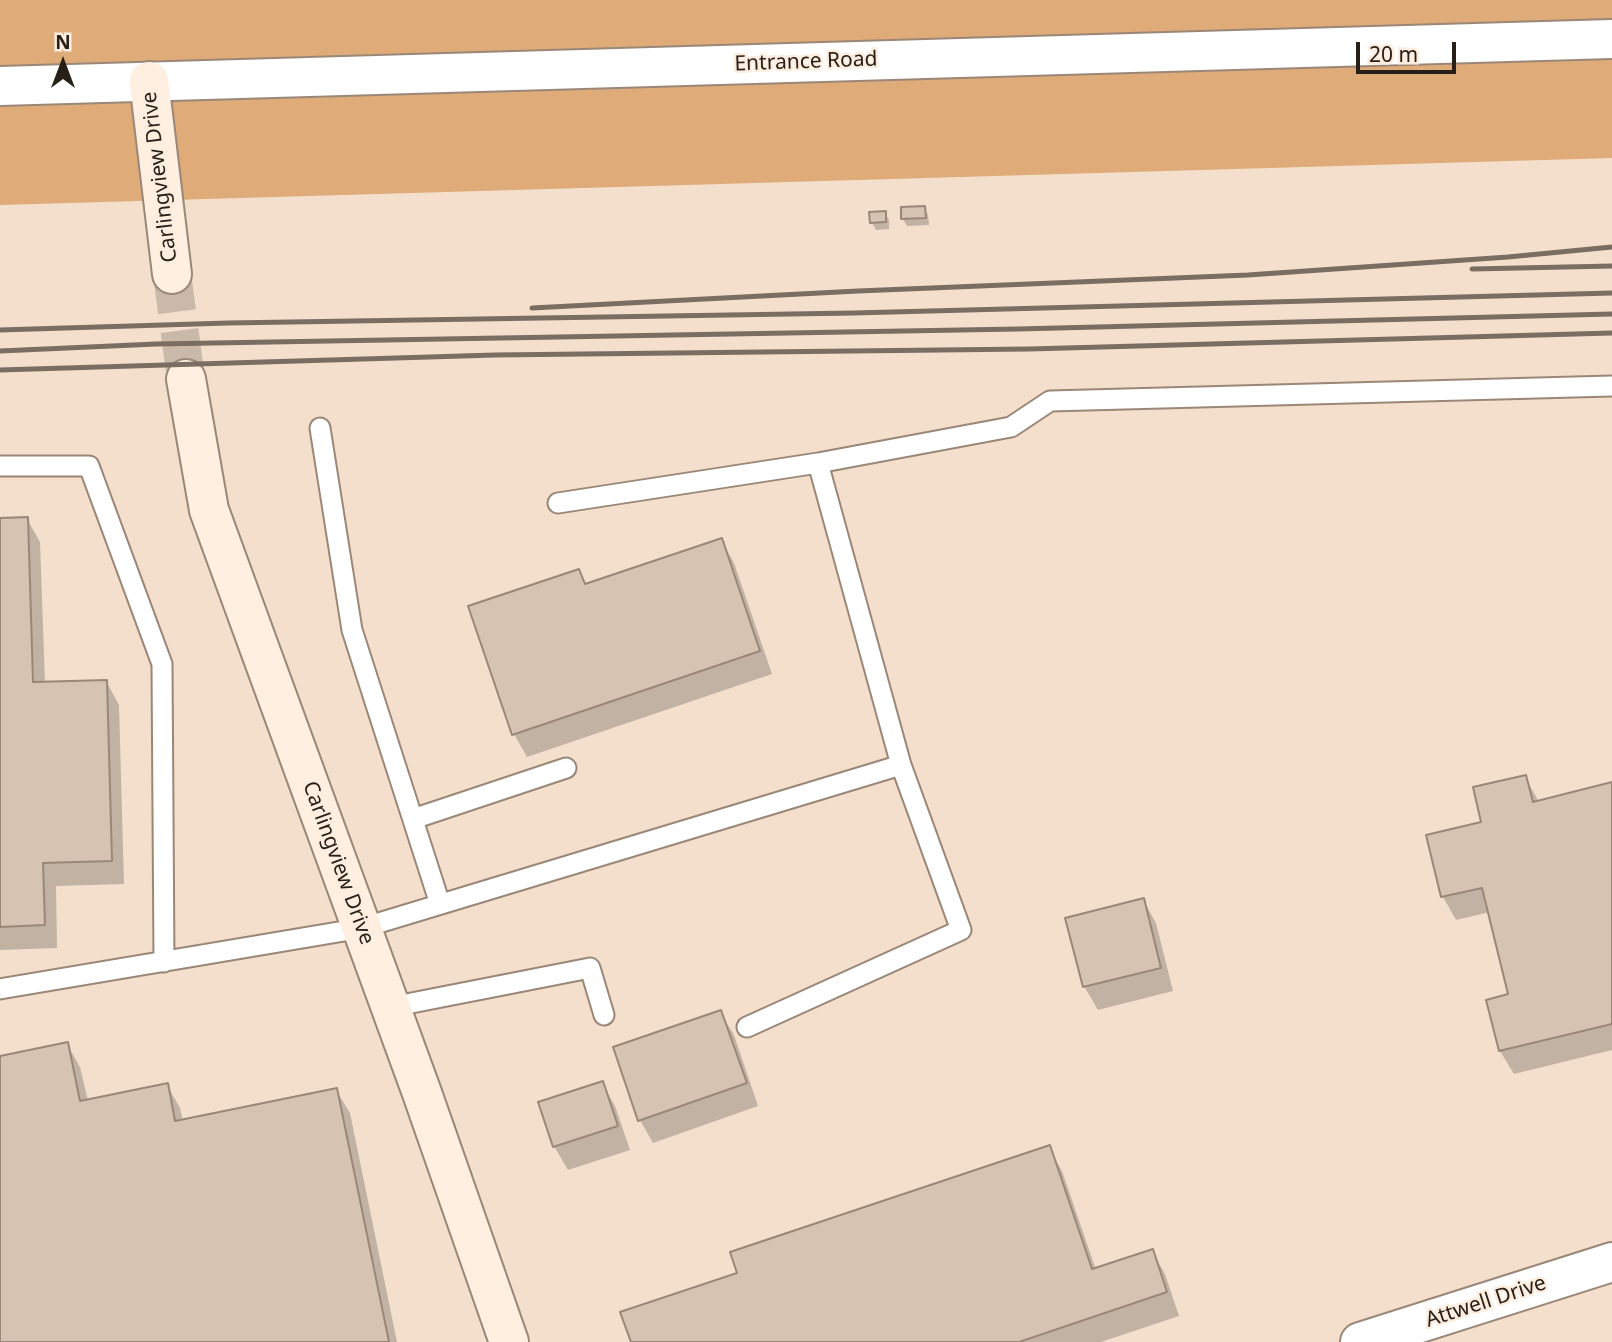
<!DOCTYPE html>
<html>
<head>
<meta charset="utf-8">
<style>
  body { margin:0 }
  #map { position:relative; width:1612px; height:1342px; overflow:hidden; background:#f3dfcc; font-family:"Noto Sans",sans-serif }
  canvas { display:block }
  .north { position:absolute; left:28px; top:28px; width:70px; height:70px; -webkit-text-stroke:5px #fdedde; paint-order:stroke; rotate:0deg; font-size:19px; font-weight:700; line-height:28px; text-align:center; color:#272019 }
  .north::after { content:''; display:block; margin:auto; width:24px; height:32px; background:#272019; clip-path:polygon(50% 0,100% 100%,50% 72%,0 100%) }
  .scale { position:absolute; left:1356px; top:42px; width:100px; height:32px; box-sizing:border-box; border:4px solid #272019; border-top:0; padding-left:9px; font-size:21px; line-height:24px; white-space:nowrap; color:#272019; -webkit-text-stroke:5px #fdedde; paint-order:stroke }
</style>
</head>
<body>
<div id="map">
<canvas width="1612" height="1342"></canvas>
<div class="north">N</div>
<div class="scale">20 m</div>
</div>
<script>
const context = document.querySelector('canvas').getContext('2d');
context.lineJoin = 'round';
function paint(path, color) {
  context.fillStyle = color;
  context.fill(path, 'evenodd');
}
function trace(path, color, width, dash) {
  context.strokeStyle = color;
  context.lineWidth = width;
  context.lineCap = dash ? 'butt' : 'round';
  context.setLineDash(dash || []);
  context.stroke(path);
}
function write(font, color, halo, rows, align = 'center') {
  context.font = font + ' "Noto Sans",sans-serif';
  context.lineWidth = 5;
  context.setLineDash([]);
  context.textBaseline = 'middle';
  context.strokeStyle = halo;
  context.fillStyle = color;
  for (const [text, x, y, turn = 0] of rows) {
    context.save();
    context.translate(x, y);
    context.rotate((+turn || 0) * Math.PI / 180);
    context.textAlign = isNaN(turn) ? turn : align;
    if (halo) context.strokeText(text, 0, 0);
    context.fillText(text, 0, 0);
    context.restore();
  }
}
paint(new Path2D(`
  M 0,0 L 1612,0 L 1612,158 L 0,205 Z`), '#dfab79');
paint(new Path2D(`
  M 924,208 L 928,215 L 929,225 L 907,226 L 903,219 Z
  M 885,213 L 889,220 L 889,229 L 876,230 L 872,223 Z
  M 27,519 L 40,542 L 45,683 L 106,681 L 119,705 L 124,884 L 56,886 L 57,948 L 0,950 L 0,520 Z
  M 721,540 L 734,563 L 772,674 L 527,757 L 514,734 L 579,571 L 587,585 Z
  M 1525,777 L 1539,802 L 1612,784 L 1612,1050 L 1514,1074 L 1500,1051 L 1488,1001 L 1510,996 L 1490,912 L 1456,920 L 1443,897 L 1428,836 L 1484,823 Z
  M 1143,900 L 1156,923 L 1173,991 L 1098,1010 L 1084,986 Z
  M 720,1012 L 734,1035 L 758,1106 L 653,1143 L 640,1120 Z
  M 67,1044 L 80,1067 L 88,1101 L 167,1085 L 180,1108 L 183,1121 L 336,1090 L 350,1113 L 397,1342 L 0,1342 L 0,1057 Z
  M 602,1083 L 615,1106 L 630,1150 L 568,1170 L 554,1146 Z
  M 1049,1148 L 1062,1171 L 1096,1270 L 1152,1251 L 1165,1274 L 1179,1316 L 1101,1342 L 633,1342 L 739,1274 Z`), '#0003');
const building = new Path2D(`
  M 925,206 L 926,218 L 901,219 L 901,207 Z
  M 886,211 L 886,222 L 870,223 L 869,212 Z
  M 28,517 L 33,682 L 107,680 L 112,861 L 43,863 L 45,925 L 0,927 L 0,518 Z
  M 722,538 L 760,651 L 512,735 L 468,606 L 579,569 L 585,584 Z
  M 1526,775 L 1533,802 L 1612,782 L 1612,1024 L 1499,1051 L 1486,1000 L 1508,994 L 1482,888 L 1441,897 L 1426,835 L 1481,822 L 1473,787 Z
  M 1144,898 L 1161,968 L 1083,987 L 1065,918 Z
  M 721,1010 L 747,1083 L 638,1121 L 613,1047 Z
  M 68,1042 L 80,1101 L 168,1083 L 175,1121 L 337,1088 L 389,1342 L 0,1342 L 0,1056 Z
  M 603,1081 L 618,1126 L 553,1147 L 538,1102 Z
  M 1050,1145 L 1092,1269 L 1153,1249 L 1167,1292 L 1019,1342 L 631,1342 L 620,1312 L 737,1273 L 730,1252 Z`);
paint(building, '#d6c3b1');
trace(building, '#9a8777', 2);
trace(new Path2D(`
  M 172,274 L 186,379`), '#cab9a8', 38, [38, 19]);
const lane = new Path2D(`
  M 320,428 L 352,630 L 440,904
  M 818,463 L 1011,427 L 1050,401 L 1612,386
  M 0,466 L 89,466 L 162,664 L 164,962
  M 558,503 L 818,463 L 901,765
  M 413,819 L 566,768
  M 0,989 L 362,928 L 901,765 L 961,930 L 747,1027
  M 391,1007 L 590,968 L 604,1015`);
const street = new Path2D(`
  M 0,86 L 1612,39
  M 1360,1342 L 1612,1262`);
const secondary = new Path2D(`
  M 149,81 L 172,274
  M 186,379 L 209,510 L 422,1093 L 509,1342`);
trace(lane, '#9a8777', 23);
trace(street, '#9a8777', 42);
trace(secondary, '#9a8777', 42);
trace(lane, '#fff', 19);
trace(street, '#fff', 38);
trace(secondary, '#feefe1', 38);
trace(new Path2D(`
  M 1472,269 L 1612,266
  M 532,308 L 858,291 L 1248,275 L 1508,257 L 1612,247
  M 0,330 L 228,323 L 854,313 L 1612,293
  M 0,351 L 156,344 L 1018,329 L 1612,314
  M 0,370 L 495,355 L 1029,349 L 1612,333`), '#7a6d62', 5);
write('21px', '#272019', '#fdedde', [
  ["Entrance Road",806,62,-2],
  ["Carlingview Drive",160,177,-97],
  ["Carlingview Drive",338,863,70],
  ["Attwell Drive",1486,1302,-18]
]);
</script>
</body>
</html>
